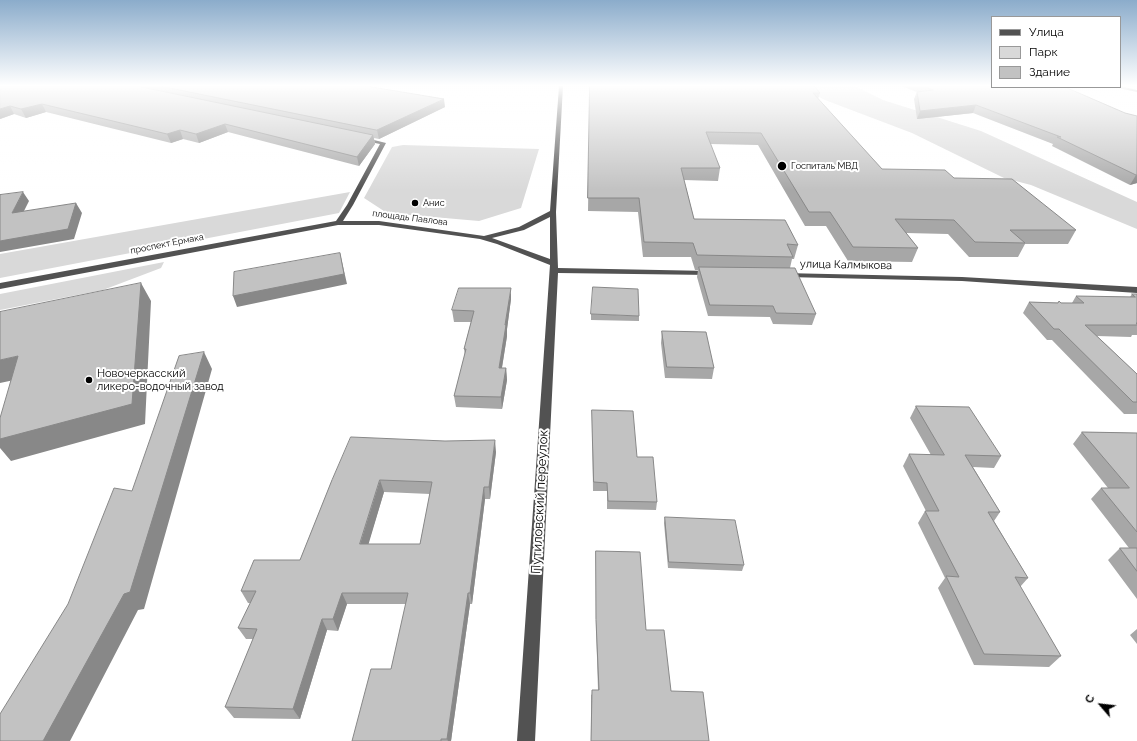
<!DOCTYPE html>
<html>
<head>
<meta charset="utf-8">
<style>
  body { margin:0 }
  #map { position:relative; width:1137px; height:741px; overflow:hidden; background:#fff; font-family:Raleway,sans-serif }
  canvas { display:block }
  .legend { position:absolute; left:991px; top:16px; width:130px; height:72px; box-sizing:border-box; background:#fff; border:1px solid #999; margin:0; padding:5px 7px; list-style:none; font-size:12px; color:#000 }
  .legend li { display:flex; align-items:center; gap:8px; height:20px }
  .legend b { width:20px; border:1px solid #999 }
  .north { position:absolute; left:1081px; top:685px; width:40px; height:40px; -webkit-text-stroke:3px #fff; paint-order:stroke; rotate:298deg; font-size:11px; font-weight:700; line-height:16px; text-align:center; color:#000 }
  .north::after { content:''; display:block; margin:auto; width:14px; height:18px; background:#000; clip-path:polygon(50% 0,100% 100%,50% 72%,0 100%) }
</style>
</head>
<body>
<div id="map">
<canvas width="1137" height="741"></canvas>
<ul class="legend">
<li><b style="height:5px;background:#525252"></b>Улица</li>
<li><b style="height:11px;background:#d9d9d9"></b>Парк</li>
<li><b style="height:11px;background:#c2c2c2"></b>Здание</li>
</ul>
<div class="north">С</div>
</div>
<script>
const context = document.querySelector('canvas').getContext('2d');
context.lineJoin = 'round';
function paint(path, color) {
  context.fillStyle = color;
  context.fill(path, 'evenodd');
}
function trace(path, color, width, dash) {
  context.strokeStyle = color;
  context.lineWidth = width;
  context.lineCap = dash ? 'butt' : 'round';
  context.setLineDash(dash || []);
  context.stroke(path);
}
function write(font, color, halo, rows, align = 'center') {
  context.font = font + ' Raleway,sans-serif';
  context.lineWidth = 4;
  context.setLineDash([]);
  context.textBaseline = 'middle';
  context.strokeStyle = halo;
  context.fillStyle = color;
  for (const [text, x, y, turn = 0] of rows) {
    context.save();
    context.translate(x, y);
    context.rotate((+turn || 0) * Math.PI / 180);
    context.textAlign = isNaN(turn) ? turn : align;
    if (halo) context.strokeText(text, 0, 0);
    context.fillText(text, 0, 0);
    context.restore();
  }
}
paint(new Path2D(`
  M 798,86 L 855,86 L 883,100 L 981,131 L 1137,202 L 1137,229 L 1031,185 L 1004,178 L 912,133 L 825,100 Z
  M 403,145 L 539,149 L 521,208 L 479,221 L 387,213 L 364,198 L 392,147 Z
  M 350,192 L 339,213 L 0,278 L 0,254 Z
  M 164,262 L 161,268 L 103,290 L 0,310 L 0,294 Z`), '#d9d9d9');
paint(new Path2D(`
  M 559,86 L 563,86 L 556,212 L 558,268 L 710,271 L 714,273 L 710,275 L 558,273 L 535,741 L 517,741 L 550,265 L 497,244 L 480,239 L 379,225 L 338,225 L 0,289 L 0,283 L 336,221 L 347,205 L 380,144 L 360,140 L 360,138 L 362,137 L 386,143 L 353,205 L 343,221 L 379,221 L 484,236 L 519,227 L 550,211 ZM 550,217 L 550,259 L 492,238 L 524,230 Z
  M 1120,86 L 1137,90 L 1137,92 L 1118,88 Z
  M 783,273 L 962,277 L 1137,287 L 1137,293 L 962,281 L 786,277 L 783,277 Z`), '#525252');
paint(new Path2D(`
  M 0,86 L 366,86 L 445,107 L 379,139 L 374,138 L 375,144 L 359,166 L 228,132 L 199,143 L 183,139 L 171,143 L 46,112 L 26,118 L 14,114 L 0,119 Z
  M 590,86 L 820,93 L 818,99 L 882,169 L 954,178 L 1076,230 L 1068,244 L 1025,244 L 1018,257 L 969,257 L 948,234 L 906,233 L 918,248 L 912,262 L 848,261 L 826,226 L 805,226 L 758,145 L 710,144 L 720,168 L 718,181 L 684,180 L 694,219 L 798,245 L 794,259 L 792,259 L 790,268 L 816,314 L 812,325 L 773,324 L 770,317 L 708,316 L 697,277 L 698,270 L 695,270 L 691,257 L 643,257 L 638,212 L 588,211 Z
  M 901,86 L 992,86 L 1125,113 L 1137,116 L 1137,183 L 1130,185 L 1052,146 L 1053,144 L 973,113 L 917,119 L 914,99 L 917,92 Z
  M 1132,294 L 1137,294 L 1137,335 L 1132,335 L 1131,337 L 1097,336 L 1137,374 L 1137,414 L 1124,414 L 1052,340 L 1047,340 L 1023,313 L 1029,302 L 1072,303 L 1076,296 L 1130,297 Z
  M 511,299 L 507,329 L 507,336 L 502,368 L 506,368 L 507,380 L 502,409 L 456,407 L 454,396 L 465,355 L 464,349 L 471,322 L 454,322 L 452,310 Z
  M 591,314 L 639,316 L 639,321 L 591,320 Z
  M 662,331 L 714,368 L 712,379 L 665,378 L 661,343 Z
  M 916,406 L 1001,456 L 994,468 L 973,467 L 1000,512 L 994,521 L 1028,578 L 1020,587 L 1061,656 L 1049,667 L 974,665 L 938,588 L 945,578 L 918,523 L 925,511 L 926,511 L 903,466 L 909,454 L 931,455 L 910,418 Z
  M 592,410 L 637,457 L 657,502 L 656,510 L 607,509 L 607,491 L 593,491 Z
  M 1082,432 L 1137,433 L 1137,599 L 1108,560 L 1120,548 L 1129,548 L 1091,499 L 1101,488 L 1108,488 L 1073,444 Z
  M 496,452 L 490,499 L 485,499 L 472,604 L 470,604 L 451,741 L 352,741 L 391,669 L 406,604 L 347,604 L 338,631 L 327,630 L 300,719 L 234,718 L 225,707 L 253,639 L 246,639 L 238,628 L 251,603 L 248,603 L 241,591 L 300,560 L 332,480 ZM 384,492 L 430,494 L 420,544 L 368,544 Z
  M 665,517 L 744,565 L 742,571 L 668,568 L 664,523 Z
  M 596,551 L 646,630 L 671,691 L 709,741 L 591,741 L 591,695 L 598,690 L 596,626 Z
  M 1137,629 L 1137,644 L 1130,635 Z`), '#a7a7a7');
paint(new Path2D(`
  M 444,99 L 445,107 L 379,139 L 377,130 Z
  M 42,104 L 46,112 L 26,118 L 21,109 Z
  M 976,105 L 973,113 L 917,119 L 920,111 Z
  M 10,106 L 14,114 L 0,119 L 0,109 Z
  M 225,124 L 228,132 L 199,143 L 196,134 Z
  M 180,130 L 183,139 L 171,143 L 167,134 Z
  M 373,135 L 375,144 L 359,166 L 357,157 Z
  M 1136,175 L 1137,175 L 1137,183 L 1130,185 Z
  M 23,192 L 29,201 L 18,223 L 12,213 Z
  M 76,203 L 82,213 L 74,239 L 0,252 L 0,241 Z
  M 340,253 L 347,284 L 237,307 L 233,296 Z
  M 141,283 L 151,301 L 145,424 L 11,461 L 0,448 L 0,439 Z
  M 511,288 L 511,299 L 507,329 L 507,336 L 500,379 L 499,368 Z
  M 204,352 L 212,369 L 144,609 L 138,610 L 70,741 L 43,741 Z
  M 18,356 L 33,376 L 0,383 L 0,360 Z
  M 506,368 L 507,380 L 502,409 L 501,397 Z
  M 495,440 L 496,452 L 490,499 L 489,487 Z
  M 380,480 L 384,492 L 365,556 L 360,544 Z
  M 484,487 L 485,499 L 472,604 L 470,593 Z
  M 342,593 L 347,604 L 338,631 L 333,619 Z
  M 468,593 L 470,604 L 451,741 L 448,741 L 447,739 Z
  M 322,619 L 327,630 L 300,719 L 293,709 Z`), '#888');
const building = new Path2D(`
  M 0,86 L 137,86 L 373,135 L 357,157 L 225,124 L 196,134 L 180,130 L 167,134 L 42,104 L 21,109 L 10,106 L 0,109 Z
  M 160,86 L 366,86 L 444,99 L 377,130 Z
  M 590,86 L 814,86 L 820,93 L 813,93 L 882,169 L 945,170 L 954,178 L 1012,179 L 1076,230 L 1010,230 L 1025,243 L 975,242 L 954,220 L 895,219 L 918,248 L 853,247 L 830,212 L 809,212 L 761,133 L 706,132 L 720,168 L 681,168 L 694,219 L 785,220 L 798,245 L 787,244 L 793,257 L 697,255 L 693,243 L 644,242 L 639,198 L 588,198 Z
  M 923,86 L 992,86 L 992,87 L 1065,87 L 1125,113 L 1137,116 L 1137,175 L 1136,175 L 1057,137 L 1061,137 L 976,105 L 920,111 L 917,92 L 933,90 Z
  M 23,192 L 12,213 L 76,203 L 68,229 L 0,241 L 0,195 Z
  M 340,253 L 344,274 L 233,296 L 234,272 Z
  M 699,267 L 795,268 L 816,314 L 776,313 L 773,306 L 710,305 Z
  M 141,283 L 132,404 L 0,439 L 0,418 L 18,356 L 0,360 L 0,312 Z
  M 593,287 L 638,289 L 639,316 L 591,314 Z
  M 459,288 L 511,288 L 505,325 L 506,325 L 499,368 L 506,368 L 501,397 L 454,396 L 466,349 L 464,349 L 474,311 L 452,310 Z
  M 1132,294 L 1137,294 L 1137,323 L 1136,323 L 1137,324 L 1137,325 L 1085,325 L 1137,374 L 1137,402 L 1133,402 L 1059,329 L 1054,329 L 1029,302 L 1058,303 L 1059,301 L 1061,303 L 1084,303 L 1076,296 L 1135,297 Z
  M 662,331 L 706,332 L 714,368 L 667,367 Z
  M 204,352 L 130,592 L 124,594 L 43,741 L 0,741 L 0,714 L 68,604 L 114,488 L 132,491 L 179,356 Z
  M 916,406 L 969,407 L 1001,456 L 965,455 L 1000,512 L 988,512 L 1028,578 L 1015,577 L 1061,656 L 984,654 L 946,576 L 959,577 L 925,511 L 939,511 L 909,454 L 944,455 Z
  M 592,410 L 633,411 L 637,457 L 653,457 L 657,502 L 608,501 L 607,483 L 594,482 Z
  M 1082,432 L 1137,433 L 1137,532 L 1101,488 L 1129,488 Z
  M 351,437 L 445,441 L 495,440 L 489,487 L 484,487 L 470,593 L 468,593 L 447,739 L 441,739 L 441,741 L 352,741 L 371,669 L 391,669 L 408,593 L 342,593 L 333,619 L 322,619 L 293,709 L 225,707 L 257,629 L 238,628 L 256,591 L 241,591 L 254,560 L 300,560 L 332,480 ZM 380,480 L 432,482 L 420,544 L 360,544 Z
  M 665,517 L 735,520 L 744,565 L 669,562 Z
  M 1120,548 L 1137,548 L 1137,571 Z
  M 596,551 L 640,552 L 646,630 L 664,630 L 671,691 L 703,692 L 709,741 L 591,741 L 592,690 L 599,690 L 596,620 Z`);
paint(building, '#c2c2c2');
trace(building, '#888', 1);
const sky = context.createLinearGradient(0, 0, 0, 190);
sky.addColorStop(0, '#8baccb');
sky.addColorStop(0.45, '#fff');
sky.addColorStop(1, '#ffffff00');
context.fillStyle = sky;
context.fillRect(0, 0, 1137, 190);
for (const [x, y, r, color] of [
  [782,166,5,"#000"],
  [415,203,4,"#000"],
  [89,380,4,"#000"]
]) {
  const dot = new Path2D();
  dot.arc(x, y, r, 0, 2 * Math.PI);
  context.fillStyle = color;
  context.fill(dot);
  trace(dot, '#fff', 1.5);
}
write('9px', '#000', '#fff', [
  ["Госпиталь МВД",791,166],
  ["Анис",423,203]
], 'left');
write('9px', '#000', '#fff', [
  ["площадь Павлова",410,218,7],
  ["проспект Ермака",167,244,-11]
]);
write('11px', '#000', '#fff', [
  ["улица Калмыкова",846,265,1]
]);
write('11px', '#000', '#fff', [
  ["Новочеркасский",97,374],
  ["ликеро-водочный завод",97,387]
], 'left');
write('13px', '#000', '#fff', [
  ["Путиловский переулок",540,502,-87]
]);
</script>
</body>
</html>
